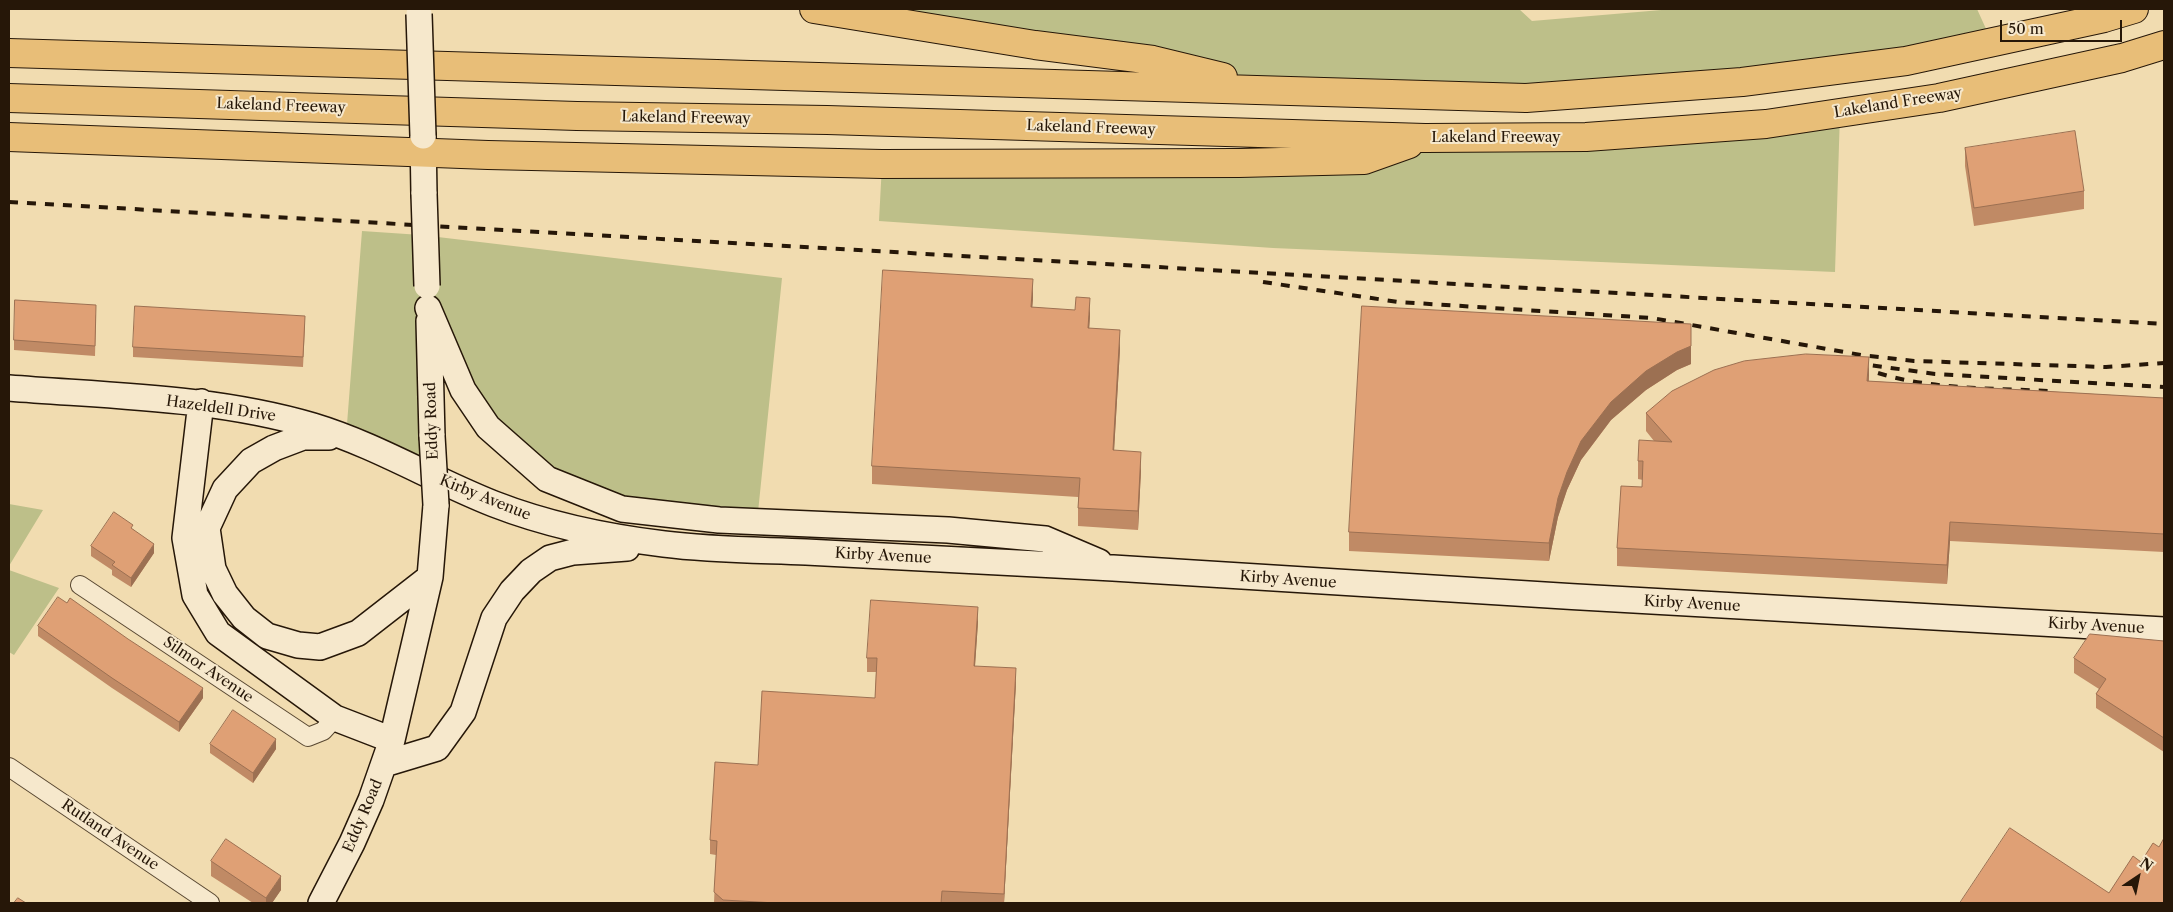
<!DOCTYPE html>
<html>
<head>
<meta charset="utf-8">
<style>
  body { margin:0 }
  #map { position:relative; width:2173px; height:912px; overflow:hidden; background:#f1dcb0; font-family:"Libre Caslon Text",serif }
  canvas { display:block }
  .frame { position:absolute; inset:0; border:10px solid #261708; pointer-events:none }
  .north { position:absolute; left:2113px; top:852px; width:50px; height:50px; -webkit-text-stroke:4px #f6e8cc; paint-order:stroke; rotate:34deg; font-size:14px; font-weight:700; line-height:20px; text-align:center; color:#261708 }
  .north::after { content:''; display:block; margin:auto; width:18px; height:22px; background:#261708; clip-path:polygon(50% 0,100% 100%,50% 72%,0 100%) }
  .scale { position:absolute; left:2000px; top:20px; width:122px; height:22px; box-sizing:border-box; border:2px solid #261708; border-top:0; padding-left:6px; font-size:15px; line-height:18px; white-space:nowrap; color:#261708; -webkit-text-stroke:4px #f6e8cc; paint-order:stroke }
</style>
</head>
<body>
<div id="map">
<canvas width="2173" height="912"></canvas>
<div class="frame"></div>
<div class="north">N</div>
<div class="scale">50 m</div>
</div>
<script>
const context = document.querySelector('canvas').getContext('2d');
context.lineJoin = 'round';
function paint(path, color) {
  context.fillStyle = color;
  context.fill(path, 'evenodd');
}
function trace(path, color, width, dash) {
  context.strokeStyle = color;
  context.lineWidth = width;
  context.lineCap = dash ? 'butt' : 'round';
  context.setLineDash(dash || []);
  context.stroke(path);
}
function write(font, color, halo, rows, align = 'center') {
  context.font = font + ' "Libre Caslon Text",serif';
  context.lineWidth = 4;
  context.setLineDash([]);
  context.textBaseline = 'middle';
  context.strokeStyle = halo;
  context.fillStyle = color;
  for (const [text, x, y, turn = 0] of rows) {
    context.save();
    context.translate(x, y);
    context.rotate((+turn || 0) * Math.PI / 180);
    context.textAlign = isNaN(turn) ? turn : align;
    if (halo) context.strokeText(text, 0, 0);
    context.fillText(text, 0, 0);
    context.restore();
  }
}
paint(new Path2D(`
  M 814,9 L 1519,9 L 1532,21 L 1673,9 L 1977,9 L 1992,42 L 1742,82 L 1276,90 Z
  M 1840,113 L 1835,272 L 1273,248 L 879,221 L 882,164 L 1239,163 L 1425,138 Z
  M 362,231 L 421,235 L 782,278 L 757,522 L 719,520 L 547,479 L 488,427 L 429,309 L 434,477 L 346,437 Z
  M 9,504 L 43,510 L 9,566 Z
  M 9,570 L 59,588 L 14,655 L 9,652 Z`), '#bdbf89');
const street = new Path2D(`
  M 80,585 L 308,737 L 323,731 L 335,718
  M 9,767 L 210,903`);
const secondary = new Path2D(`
  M 423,136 L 424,194
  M 428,308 L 463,390 L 488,427 L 547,479 L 622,509 L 719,520 L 948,530 L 1045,539 L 1099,562
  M 429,321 L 432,436
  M 9,388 C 110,396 214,397 313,426 C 376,445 433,480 494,504 C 548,525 606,537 664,544 C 711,550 759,550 806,552 C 909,558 1011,562 1113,568 C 1463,591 1814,611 2164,630
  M 201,402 L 185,538 L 195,595 L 218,633 L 335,718 L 392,740
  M 329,437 L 303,437 L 274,448 L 251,461 L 225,489 L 207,528 L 213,569 L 225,594 L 244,618 L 267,636 L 298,645 L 320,647 L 358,633 L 430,577
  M 384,764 L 437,748 L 463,712 L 494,618 L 512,591 L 531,571 L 550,558 L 573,552 L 627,548
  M 321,903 L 352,843 L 371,800 L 392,740 L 430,577 L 436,505`);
const highway = new Path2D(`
  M 814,9 L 1035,45 L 1153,60 L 1223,77
  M 9,53 L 1526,98 L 1742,82 L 1906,61 L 2104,18 L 2134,9
  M 9,98 L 577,116 L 827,120 L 1425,138 L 1586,137 L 1766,124 L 1939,98 L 2122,58 L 2164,45
  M 9,137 L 488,155 L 882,164 L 1239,163 L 1364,160 L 1409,144`);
trace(street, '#594832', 20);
trace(secondary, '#261708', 28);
trace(highway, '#261708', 30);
trace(street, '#f6e8cc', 18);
trace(secondary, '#f6e8cc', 25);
trace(highway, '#e8be78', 28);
trace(new Path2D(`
  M 9,202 L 2164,324
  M 1263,282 L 1398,302 L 1652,318 L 1861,355 L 1914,361 L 2106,367 L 2164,363
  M 1855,363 L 1935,374 L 2164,387
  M 1878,373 C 1933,390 1993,388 2049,391`), '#261708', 4, [9, 9]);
const secondaryBridge = new Path2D(`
  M 419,14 L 423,136
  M 424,194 L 427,286
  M 432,436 L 436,505`);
trace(secondaryBridge, '#261708', 28, []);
trace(secondaryBridge, '#f6e8cc', 25);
paint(new Path2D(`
  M 1965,148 L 2084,191 L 2084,209 L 1974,226 L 1965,166 Z
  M 1033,298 L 1032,307 L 1090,316 L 1089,328 L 1120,349 L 1114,450 L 1141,470 L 1138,530 L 1078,526 L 1078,497 L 872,484 L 872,466 Z
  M 1362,306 L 1691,364 L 1677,370 L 1646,390 L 1611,420 L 1581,460 L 1567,490 L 1558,517 L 1549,561 L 1349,551 L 1349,532 Z
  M 96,315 L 95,356 L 14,350 L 14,340 Z
  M 305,326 L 303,367 L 133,357 L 133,347 Z
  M 1869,375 L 1869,381 L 2164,398 L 2164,552 L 1950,541 L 1947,584 L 1617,566 L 1617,548 L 1642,487 L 1643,480 L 1638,479 L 1638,461 L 1654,441 L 1646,431 L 1646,413 Z
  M 133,529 L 154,553 L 131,587 L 112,575 L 112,570 L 91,556 L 91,546 Z
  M 978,622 L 975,666 L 1016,682 L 1004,903 L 714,903 L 716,855 L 710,854 L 710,840 L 758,765 L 875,698 L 876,672 L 867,672 L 867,658 Z
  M 38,626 L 203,698 L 179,732 L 112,688 L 38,636 Z
  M 2164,641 L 2164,752 L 2096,708 L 2096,694 L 2099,689 L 2074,673 L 2074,658 Z
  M 210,744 L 276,749 L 253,783 L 210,753 Z
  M 211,861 L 281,890 L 272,903 L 253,903 L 211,876 Z`), '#c08a65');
paint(new Path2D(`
  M 1033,279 L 1033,298 L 1031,326 L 1031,307 Z
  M 1090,298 L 1090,316 L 1088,347 L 1088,328 Z
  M 1691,324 L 1691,364 L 1677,370 L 1646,390 L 1611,420 L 1581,460 L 1567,490 L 1558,517 L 1549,561 L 1549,543 L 1558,498 L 1567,472 L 1581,441 L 1611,402 Z
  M 1120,330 L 1120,349 L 1113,469 L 1113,450 Z
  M 1869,357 L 1869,375 L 1867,400 L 1867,381 Z
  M 1141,452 L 1141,470 L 1138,530 L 1138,511 Z
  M 1950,522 L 1950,541 L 1947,584 L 1947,565 Z
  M 154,544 L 154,553 L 131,587 L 131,578 Z
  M 978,607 L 978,622 L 974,680 L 974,666 Z
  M 1016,668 L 1016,682 L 1004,903 L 1004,894 Z
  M 203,688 L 203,698 L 179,732 L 179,722 Z
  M 276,739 L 276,749 L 253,783 L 253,773 Z
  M 281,876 L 281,890 L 272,903 L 266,903 L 266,898 Z`), '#9c7052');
const building = new Path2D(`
  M 2075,131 L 2084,191 L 1974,208 L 1965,148 Z
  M 883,270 L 1033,279 L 1031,307 L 1075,310 L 1076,297 L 1090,298 L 1088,328 L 1120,330 L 1113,450 L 1141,452 L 1138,511 L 1078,508 L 1080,478 L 872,466 Z
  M 15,300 L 96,305 L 95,346 L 14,340 Z
  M 135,306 L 305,316 L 303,357 L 133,347 Z
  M 1362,306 L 1691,324 L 1691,346 L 1677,352 L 1646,371 L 1611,402 L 1581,441 L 1567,472 L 1558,498 L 1549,543 L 1349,532 Z
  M 1806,354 L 1869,357 L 1867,381 L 2164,398 L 2164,534 L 1950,522 L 1947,565 L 1617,548 L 1621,486 L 1642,487 L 1643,461 L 1638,461 L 1639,440 L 1672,442 L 1646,413 L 1672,391 L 1714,370 L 1744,361 Z
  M 114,512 L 133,525 L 131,528 L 154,544 L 131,578 L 112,565 L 115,562 L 91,546 Z
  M 58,597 L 67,603 L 70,598 L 128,639 L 203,688 L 179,722 L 112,678 L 38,626 Z
  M 871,600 L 978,607 L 974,666 L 1016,668 L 1004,894 L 942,891 L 941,903 L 776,903 L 723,900 L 714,892 L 717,841 L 710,840 L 715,762 L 758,765 L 762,691 L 875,698 L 877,658 L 867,658 Z
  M 2090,634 L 2164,641 L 2164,738 L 2096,694 L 2106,679 L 2074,658 Z
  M 233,710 L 276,739 L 253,773 L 210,744 Z
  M 2010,828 L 2109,893 L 2133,856 L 2141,862 L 2153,843 L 2159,847 L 2164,838 L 2164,903 L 1960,903 Z
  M 226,839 L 281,876 L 266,898 L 211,861 Z
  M 18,898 L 26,903 L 14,903 Z`);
paint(building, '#dfa075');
trace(building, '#9c7052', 1);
write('15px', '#261708', '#f6e8cc', [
  ["Lakeland Freeway",1898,103,-9],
  ["Lakeland Freeway",281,106,2],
  ["Lakeland Freeway",686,118,1],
  ["Lakeland Freeway",1091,128,2],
  ["Lakeland Freeway",1496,138],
  ["Hazeldell Drive",221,409,8],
  ["Eddy Road",432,421,-92],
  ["Kirby Avenue",485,498,22],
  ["Kirby Avenue",883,556,3],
  ["Kirby Avenue",1288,580,4],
  ["Kirby Avenue",1692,604,3],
  ["Kirby Avenue",2096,626,3],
  ["Silmor Avenue",208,670,34],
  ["Eddy Road",363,816,-67],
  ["Rutland Avenue",110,835,34]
]);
</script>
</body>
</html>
